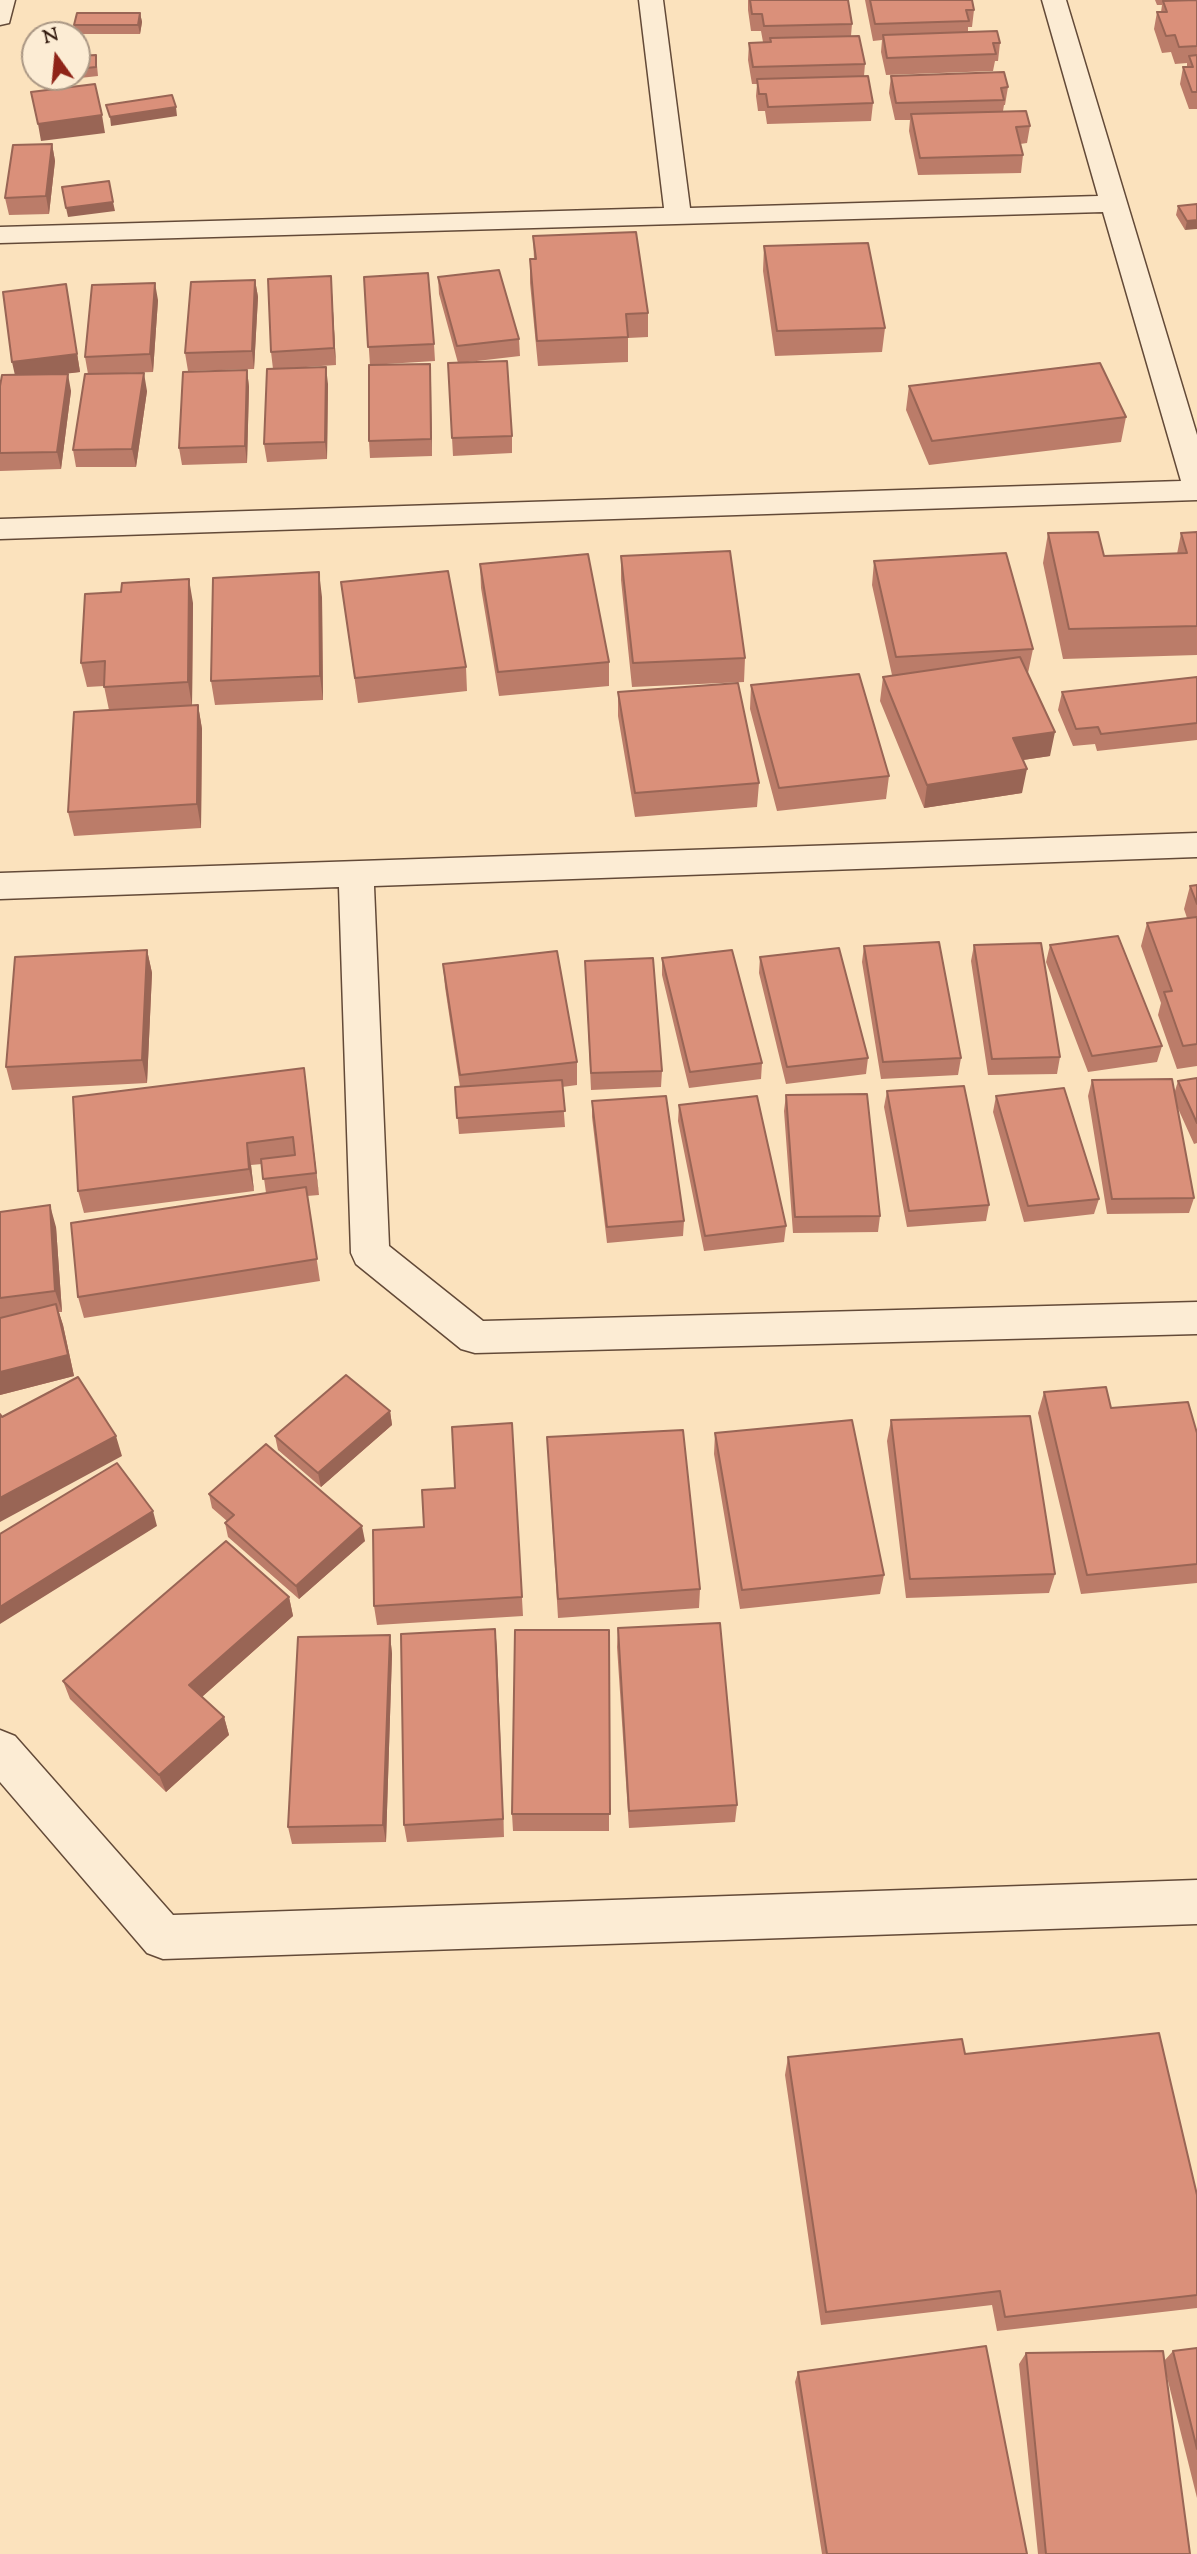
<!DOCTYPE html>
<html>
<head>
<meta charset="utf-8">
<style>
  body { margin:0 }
  #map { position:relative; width:1197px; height:2554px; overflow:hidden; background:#fbe2bd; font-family:"Sorts Mill Goudy",serif }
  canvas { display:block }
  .north { position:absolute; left:21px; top:21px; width:70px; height:70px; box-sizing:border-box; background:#fcecd4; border:2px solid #aa9784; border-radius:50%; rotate:345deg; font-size:19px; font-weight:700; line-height:28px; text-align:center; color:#30180c }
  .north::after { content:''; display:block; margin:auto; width:24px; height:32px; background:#8f2418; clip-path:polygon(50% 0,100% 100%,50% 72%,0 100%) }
</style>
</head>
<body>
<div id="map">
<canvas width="1197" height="2554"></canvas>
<div class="north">N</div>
</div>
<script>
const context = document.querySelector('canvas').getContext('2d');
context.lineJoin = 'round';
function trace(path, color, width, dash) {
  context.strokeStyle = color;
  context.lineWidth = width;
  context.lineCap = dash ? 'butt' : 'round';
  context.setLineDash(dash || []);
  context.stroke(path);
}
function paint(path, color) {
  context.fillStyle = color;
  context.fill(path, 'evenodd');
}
const street = new Path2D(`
  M 0,0 L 15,0 L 9,23 L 0,25 Z
  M 639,0 L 663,0 L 690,208 L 1098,196 L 1042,0 L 1066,0 L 1197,435 L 1197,500 L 0,539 L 0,519 L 1181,481 L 1103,212 L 0,243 L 0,227 L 664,208 Z
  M 1197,833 L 1197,857 L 374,886 L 389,1246 L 483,1321 L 1197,1302 L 1197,1334 L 475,1353 L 461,1349 L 356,1264 L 351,1253 L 339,887 L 0,899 L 0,873 Z
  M 0,1730 L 15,1736 L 173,1915 L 1197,1880 L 1197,1924 L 163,1959 L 147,1953 L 0,1782 Z`);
trace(street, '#634a38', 3);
paint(street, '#fcecd4');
paint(new Path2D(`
  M 748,0 L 848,0 L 852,24 L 851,36 L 865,64 L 864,76 L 873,103 L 871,121 L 767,124 L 765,111 L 758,111 L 756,96 L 757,84 L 752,84 L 748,60 L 749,43 L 763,42 L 761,31 L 751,31 L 748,10 Z
  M 865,0 L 972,0 L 974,10 L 972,27 L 968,27 L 968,32 L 1000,43 L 998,61 L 995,61 L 993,71 L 886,75 L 881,52 L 882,40 L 873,41 Z
  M 1155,0 L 1197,0 L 1197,109 L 1189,109 L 1180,84 L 1183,67 L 1187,67 L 1187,63 L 1175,64 L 1171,52 L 1162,53 L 1154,29 L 1157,12 L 1161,12 L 1162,5 L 1157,5 Z
  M 140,13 L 142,22 L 140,34 L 76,34 L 74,25 Z
  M 96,55 L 98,76 L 71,79 L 71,77 L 77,77 L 77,56 Z
  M 891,76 L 1008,87 L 1005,105 L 1004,105 L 1003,111 L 1030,126 L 1027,143 L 1020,144 L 1023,155 L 1021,173 L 918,175 L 909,131 L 910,120 L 895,120 L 889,93 Z
  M 52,144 L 55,161 L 49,214 L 9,215 L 5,198 Z
  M 1197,204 L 1185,230 L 1176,215 L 1178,206 Z
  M 533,236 L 648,313 L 648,337 L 628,338 L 628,362 L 538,366 L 530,283 L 530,259 L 534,259 Z
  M 764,246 L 885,328 L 882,352 L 775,356 L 763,271 Z
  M 364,277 L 434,344 L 435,361 L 370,365 Z
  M 438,277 L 519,339 L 520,356 L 468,362 L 512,436 L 512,453 L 453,456 L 448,363 L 458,363 L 439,294 Z
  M 255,280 L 258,297 L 254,369 L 188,371 L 185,353 Z
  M 332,293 L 336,365 L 291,368 L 328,384 L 327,459 L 267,462 L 264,444 L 273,369 L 271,352 Z
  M 158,300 L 153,372 L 95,374 L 147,391 L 136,467 L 76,467 L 73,450 L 88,374 L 85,357 Z
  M 69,302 L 80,372 L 59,374 L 71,391 L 61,469 L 0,471 L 0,386 L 15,375 Z
  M 430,364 L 432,456 L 370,458 L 369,441 Z
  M 247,370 L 249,387 L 247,463 L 182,465 L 179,448 Z
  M 909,386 L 1126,417 L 1121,442 L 929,465 L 906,410 Z
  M 1197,532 L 1197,655 L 1063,659 L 1043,563 L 1048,533 L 1104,556 L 1177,554 L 1181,533 Z
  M 621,556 L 745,658 L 744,682 L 632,687 L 621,580 Z
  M 874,561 L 1033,649 L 1028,673 L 1050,756 L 1023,760 L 1022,793 L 924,808 L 880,701 L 883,677 L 892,675 L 872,585 Z
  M 480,564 L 609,662 L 609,686 L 499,696 L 481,588 Z
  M 341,582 L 466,667 L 467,691 L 358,703 Z
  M 322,597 L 323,700 L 215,705 L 211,681 Z
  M 193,603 L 192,705 L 198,705 L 202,729 L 201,828 L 74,836 L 68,812 L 109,710 L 104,686 L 87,687 L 81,663 Z
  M 1197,677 L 1197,740 L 1097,751 L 1095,744 L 1073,746 L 1058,710 L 1062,692 Z
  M 751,685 L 889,776 L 886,799 L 777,811 L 750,709 Z
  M 618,692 L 759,783 L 757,807 L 635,817 L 618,716 Z
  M 1197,885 L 1197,1066 L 1177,1069 L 1158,1015 L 1161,1003 L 1141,946 L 1147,923 L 1187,918 L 1184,909 L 1190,886 Z
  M 974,945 L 1060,1057 L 1057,1074 L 988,1075 L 971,961 Z
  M 1050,945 L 1162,1046 L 1157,1062 L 1088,1072 L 1046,962 Z
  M 864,946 L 961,1058 L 958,1075 L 881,1079 L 862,962 Z
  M 147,950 L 152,973 L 147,1083 L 12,1090 L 6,1067 Z
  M 760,957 L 868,1058 L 866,1074 L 786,1084 L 759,973 Z
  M 662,958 L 762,1063 L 761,1079 L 689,1088 L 662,975 Z
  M 585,961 L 662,1071 L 661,1087 L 591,1090 Z
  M 443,964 L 577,1062 L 577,1085 L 562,1087 L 565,1127 L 459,1134 L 455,1087 L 460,1087 L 445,987 Z
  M 304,1068 L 319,1195 L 307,1196 L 320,1281 L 84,1318 L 78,1297 L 266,1193 L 262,1164 L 251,1165 L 254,1191 L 84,1213 L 78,1191 Z
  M 1197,1078 L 1197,1143 L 1194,1144 L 1176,1104 L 1194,1198 L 1189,1213 L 1107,1214 L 1088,1096 L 1092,1080 L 1174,1094 L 1178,1081 Z
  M 887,1091 L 989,1205 L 986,1221 L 907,1227 L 884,1107 Z
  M 786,1095 L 880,1216 L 878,1232 L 793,1233 L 784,1111 Z
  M 996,1096 L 1099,1199 L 1094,1214 L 1024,1222 L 993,1112 Z
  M 592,1101 L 684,1221 L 683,1236 L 607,1243 L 592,1117 Z
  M 679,1105 L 786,1226 L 784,1242 L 704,1251 L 678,1121 Z
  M 0,1212 L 56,1227 L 62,1312 L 59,1312 L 63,1325 L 74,1376 L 0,1395 Z
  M 1044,1392 L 1111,1408 L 1197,1433 L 1197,1583 L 1081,1594 L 1038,1413 Z
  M 390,1411 L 392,1425 L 321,1487 L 278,1450 L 275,1436 Z
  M 891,1420 L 1055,1574 L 1049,1593 L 906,1598 L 887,1441 Z
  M 512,1423 L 523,1616 L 377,1625 L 374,1606 L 424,1527 L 455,1488 Z
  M 715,1433 L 884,1575 L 880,1594 L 740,1609 L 714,1454 Z
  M 547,1437 L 700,1589 L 699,1608 L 558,1618 Z
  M 209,1494 L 365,1541 L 299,1599 L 228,1537 L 225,1523 L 227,1521 L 212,1508 Z
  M 289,1597 L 293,1616 L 202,1697 L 224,1717 L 229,1735 L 166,1792 L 70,1699 L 63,1681 Z
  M 618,1628 L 737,1805 L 735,1822 L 629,1828 L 617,1647 Z
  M 495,1629 L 504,1837 L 407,1842 L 404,1825 Z
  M 609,1630 L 609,1831 L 513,1831 L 512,1814 Z
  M 390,1635 L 392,1654 L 386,1842 L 292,1844 L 288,1827 Z
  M 965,2054 L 1197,2195 L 1197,2308 L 997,2331 L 992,2305 L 821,2325 L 785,2075 L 788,2057 Z
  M 1197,2348 L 1197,2498 L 1165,2369 L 1190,2554 L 1038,2554 L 1019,2364 L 1026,2353 L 1164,2361 L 1173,2351 Z
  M 798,2372 L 1027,2554 L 822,2554 L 795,2382 Z`), '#bb7c69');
paint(new Path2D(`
  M 140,13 L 142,22 L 140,34 L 138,25 Z
  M 176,107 L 177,116 L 111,126 L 110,117 Z
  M 102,115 L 105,133 L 41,141 L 38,124 Z
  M 52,144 L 55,161 L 49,214 L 46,196 Z
  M 113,202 L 115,211 L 68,217 L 66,208 Z
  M 1197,220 L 1197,229 L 1185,230 L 1187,221 Z
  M 331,276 L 332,293 L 336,365 L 334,348 Z
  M 255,280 L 258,297 L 254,369 L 252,351 Z
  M 155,283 L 158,300 L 153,372 L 150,354 Z
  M 66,284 L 80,372 L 16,380 L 12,362 Z
  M 430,364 L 431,381 L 432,456 L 431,439 Z
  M 326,367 L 328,384 L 327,459 L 325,442 Z
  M 247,370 L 249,387 L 247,463 L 245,446 Z
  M 144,373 L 147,391 L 136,467 L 132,449 Z
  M 68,374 L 71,391 L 61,469 L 57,452 Z
  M 319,572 L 322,597 L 323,700 L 320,676 Z
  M 189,579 L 193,603 L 192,706 L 188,682 Z
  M 198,705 L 202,729 L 201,828 L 197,804 Z
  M 1055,732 L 1050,756 L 1009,762 L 1013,738 Z
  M 1027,769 L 1022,793 L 924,808 L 927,785 Z
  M 147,950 L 152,973 L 147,1083 L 142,1060 Z
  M 304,1068 L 307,1091 L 319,1195 L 316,1173 Z
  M 247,1143 L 251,1165 L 254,1191 L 249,1169 Z
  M 50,1205 L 56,1227 L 62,1312 L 55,1291 Z
  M 56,1304 L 63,1325 L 74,1376 L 0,1395 L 0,1372 Z
  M 390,1411 L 392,1425 L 321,1487 L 318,1473 Z
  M 116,1436 L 122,1456 L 0,1522 L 0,1498 Z
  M 153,1511 L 157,1526 L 0,1624 L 0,1607 Z
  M 362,1526 L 365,1541 L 299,1599 L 296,1586 Z
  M 289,1597 L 293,1616 L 195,1703 L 189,1685 Z
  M 495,1629 L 497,1648 L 504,1837 L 503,1819 Z
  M 390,1635 L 392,1654 L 386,1842 L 383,1825 Z
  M 224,1717 L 229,1735 L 166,1792 L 159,1775 Z`), '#996555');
const building = new Path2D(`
  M 750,0 L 848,0 L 852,24 L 764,26 L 762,14 L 752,14 Z
  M 870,0 L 972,0 L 974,10 L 966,10 L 969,21 L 875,24 Z
  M 1197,0 L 1197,46 L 1179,47 L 1175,35 L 1166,36 L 1157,12 L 1167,12 L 1163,1 Z
  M 77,13 L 140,13 L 138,25 L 74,25 Z
  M 997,31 L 1000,43 L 993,43 L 996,54 L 887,58 L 883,35 Z
  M 859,36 L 865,64 L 753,67 L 749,43 L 771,42 L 770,38 Z
  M 96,55 L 96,67 L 77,69 L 77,56 Z
  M 1197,55 L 1197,92 L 1192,92 L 1183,67 L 1193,67 L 1189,56 Z
  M 1004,72 L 1008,87 L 1001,88 L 1004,100 L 896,103 L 891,76 Z
  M 868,76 L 873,103 L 768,107 L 766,94 L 759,94 L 757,79 Z
  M 95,84 L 102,115 L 38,124 L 31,92 Z
  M 172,95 L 176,107 L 110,117 L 106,105 Z
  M 1026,111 L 1030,126 L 1016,127 L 1023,155 L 920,158 L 911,114 Z
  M 52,144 L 46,196 L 5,198 L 13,145 Z
  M 109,181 L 113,202 L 66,208 L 62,187 Z
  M 1197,204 L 1197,220 L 1187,221 L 1178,206 Z
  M 636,232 L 648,313 L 626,314 L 628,337 L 537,341 L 530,259 L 536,259 L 533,236 Z
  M 868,243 L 885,328 L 777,331 L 764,246 Z
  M 499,270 L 519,339 L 457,346 L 438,277 Z
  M 428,273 L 434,344 L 368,347 L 364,277 Z
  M 331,276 L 334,348 L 271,352 L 268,279 Z
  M 255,280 L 252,351 L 185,353 L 191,282 Z
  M 155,283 L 150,354 L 85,357 L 92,285 Z
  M 66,284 L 77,354 L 12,362 L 3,292 Z
  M 507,361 L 512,436 L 452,438 L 448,363 Z
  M 1100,363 L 1126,417 L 932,441 L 909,386 Z
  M 430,364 L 431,439 L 369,441 L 369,365 Z
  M 326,367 L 325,442 L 264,444 L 267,369 Z
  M 247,370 L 245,446 L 179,448 L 183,372 Z
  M 144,373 L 132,449 L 73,450 L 85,374 Z
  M 68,374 L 57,452 L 0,453 L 0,386 L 2,375 Z
  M 1098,532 L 1104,556 L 1187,553 L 1181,533 L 1197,532 L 1197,626 L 1069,629 L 1048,533 Z
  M 730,551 L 745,658 L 633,663 L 621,556 Z
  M 1006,553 L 1033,649 L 896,657 L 874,561 Z
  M 588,554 L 609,662 L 498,672 L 480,564 Z
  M 448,571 L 466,667 L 355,678 L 341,582 Z
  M 319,572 L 320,676 L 211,681 L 213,578 Z
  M 189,579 L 188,682 L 104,687 L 105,661 L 81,663 L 85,594 L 121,592 L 122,583 Z
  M 1020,657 L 1055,732 L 1013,738 L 1027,769 L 927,785 L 883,677 Z
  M 859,674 L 889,776 L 779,788 L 751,685 Z
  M 1197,677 L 1197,723 L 1101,734 L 1098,727 L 1076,729 L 1062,692 Z
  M 738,683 L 759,783 L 635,793 L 618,692 Z
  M 198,705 L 197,804 L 68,812 L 74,712 Z
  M 1197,885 L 1197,904 L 1190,886 Z
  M 1197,917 L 1197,1044 L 1183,1046 L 1164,992 L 1172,991 L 1147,923 Z
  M 1118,936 L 1162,1046 L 1092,1056 L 1050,945 Z
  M 939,942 L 961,1058 L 883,1062 L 864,946 Z
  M 1041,943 L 1060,1057 L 992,1059 L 974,945 Z
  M 839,948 L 868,1058 L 787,1067 L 760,957 Z
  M 147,950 L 142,1060 L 6,1067 L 15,957 Z
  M 732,950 L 762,1063 L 690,1072 L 662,958 Z
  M 557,951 L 577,1062 L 460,1075 L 443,964 Z
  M 653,958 L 662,1071 L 591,1073 L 585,961 Z
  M 304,1068 L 316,1173 L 263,1179 L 261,1159 L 295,1155 L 293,1137 L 247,1143 L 249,1169 L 78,1191 L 73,1097 Z
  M 1197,1078 L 1197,1123 L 1178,1081 Z
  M 1172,1079 L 1194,1198 L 1112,1199 L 1092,1080 Z
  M 562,1080 L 565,1111 L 457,1118 L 455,1087 Z
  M 964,1086 L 989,1205 L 909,1211 L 887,1091 Z
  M 1064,1088 L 1099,1199 L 1028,1206 L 996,1096 Z
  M 867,1094 L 880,1216 L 795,1217 L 786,1095 Z
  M 666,1096 L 684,1221 L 607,1227 L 592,1101 Z
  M 757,1096 L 786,1226 L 705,1236 L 679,1105 Z
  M 306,1187 L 317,1259 L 78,1297 L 71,1223 Z
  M 50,1205 L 55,1291 L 0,1298 L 0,1212 Z
  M 56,1304 L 68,1355 L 0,1372 L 0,1318 Z
  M 346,1375 L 390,1411 L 318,1473 L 275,1436 Z
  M 78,1377 L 116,1436 L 0,1498 L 0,1414 L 2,1417 Z
  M 1106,1387 L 1111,1408 L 1188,1402 L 1197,1433 L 1197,1564 L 1087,1575 L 1044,1392 Z
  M 1030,1416 L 1055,1574 L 910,1579 L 891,1420 Z
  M 852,1420 L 884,1575 L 742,1590 L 715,1433 Z
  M 512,1423 L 522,1597 L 374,1606 L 373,1530 L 424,1527 L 422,1490 L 455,1488 L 452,1427 Z
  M 683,1430 L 700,1589 L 558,1599 L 547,1437 Z
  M 266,1444 L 362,1526 L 296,1586 L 225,1523 L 234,1515 L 209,1494 Z
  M 117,1463 L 153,1511 L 0,1607 L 0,1534 Z
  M 226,1541 L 289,1597 L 189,1685 L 224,1717 L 159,1775 L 63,1681 Z
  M 720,1623 L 737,1805 L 629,1811 L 618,1628 Z
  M 495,1629 L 503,1819 L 404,1825 L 401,1634 Z
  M 515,1630 L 609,1630 L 610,1814 L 512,1814 Z
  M 390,1635 L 383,1825 L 288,1827 L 298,1637 Z
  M 1159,2033 L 1197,2195 L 1197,2295 L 1005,2317 L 1000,2291 L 826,2312 L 788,2057 L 962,2039 L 965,2054 Z
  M 986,2346 L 1027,2554 L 827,2554 L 798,2372 Z
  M 1197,2348 L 1197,2449 L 1173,2351 Z
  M 1163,2351 L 1190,2554 L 1046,2554 L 1026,2353 Z`);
paint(building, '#da907a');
trace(building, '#996555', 2);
</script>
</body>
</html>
